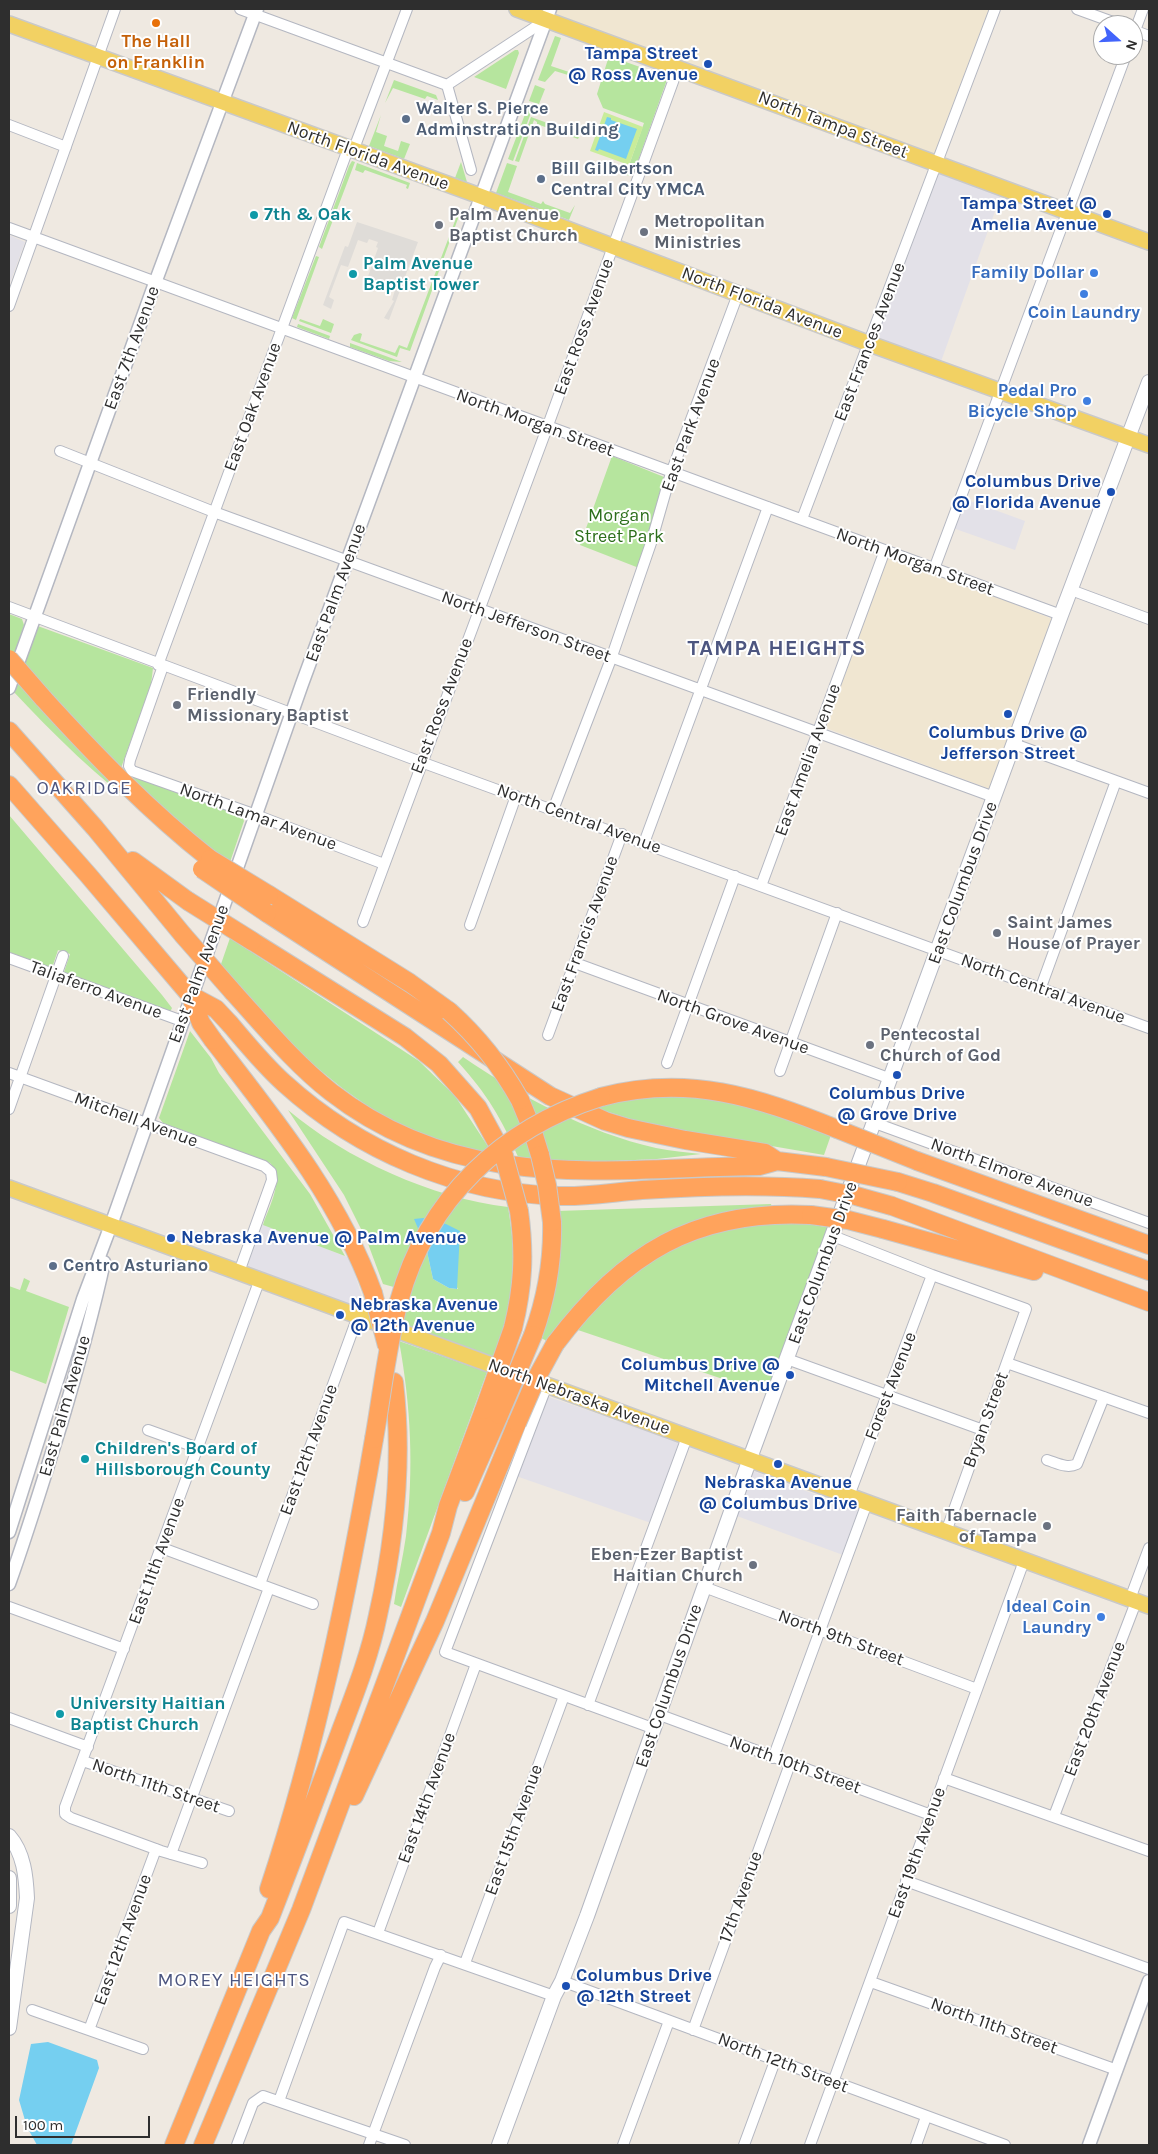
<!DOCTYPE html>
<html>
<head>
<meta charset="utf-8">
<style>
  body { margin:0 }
  #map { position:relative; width:1158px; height:2154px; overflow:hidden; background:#efe9e1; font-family:Karla,sans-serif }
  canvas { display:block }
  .frame { position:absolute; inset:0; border:10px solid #2e2e2e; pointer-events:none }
  .north { position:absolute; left:1093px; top:15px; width:50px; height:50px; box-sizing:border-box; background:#fff; border:1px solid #ababab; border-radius:50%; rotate:110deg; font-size:14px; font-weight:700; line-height:20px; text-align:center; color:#2e2e2e }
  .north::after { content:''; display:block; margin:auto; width:18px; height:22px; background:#4264fb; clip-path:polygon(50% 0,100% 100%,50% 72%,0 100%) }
  .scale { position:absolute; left:15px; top:2116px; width:135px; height:22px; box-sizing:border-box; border:2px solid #2e2e2e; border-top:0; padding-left:6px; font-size:15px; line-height:18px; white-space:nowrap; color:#2e2e2e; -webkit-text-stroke:4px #fff; paint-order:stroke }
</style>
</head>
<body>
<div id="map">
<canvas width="1158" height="2154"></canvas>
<div class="frame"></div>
<div class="north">N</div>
<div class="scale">100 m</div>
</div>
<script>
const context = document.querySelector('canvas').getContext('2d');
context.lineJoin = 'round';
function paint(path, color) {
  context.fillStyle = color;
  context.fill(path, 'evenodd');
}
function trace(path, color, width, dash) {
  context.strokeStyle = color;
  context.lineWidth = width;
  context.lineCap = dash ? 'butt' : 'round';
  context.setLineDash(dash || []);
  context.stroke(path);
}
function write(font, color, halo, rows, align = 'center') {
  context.font = font + ' Karla,sans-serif';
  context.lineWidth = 4;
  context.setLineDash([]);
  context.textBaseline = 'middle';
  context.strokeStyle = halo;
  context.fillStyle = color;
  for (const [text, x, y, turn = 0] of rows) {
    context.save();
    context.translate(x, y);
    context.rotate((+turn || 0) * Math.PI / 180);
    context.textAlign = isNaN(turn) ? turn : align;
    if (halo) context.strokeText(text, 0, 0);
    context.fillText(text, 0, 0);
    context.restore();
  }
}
paint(new Path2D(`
  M 940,165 L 1003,189 L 939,367 L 872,342 Z
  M 9,235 L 25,242 L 9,286 Z
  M 962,498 L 1025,521 L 1015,550 L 950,527 Z
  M 259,1223 L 350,1258 L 368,1317 L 242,1270 Z
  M 546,1396 L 680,1442 L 651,1523 L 516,1476 Z
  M 753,1471 L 859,1511 L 843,1555 L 737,1516 Z`), '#e3e1e8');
paint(new Path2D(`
  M 551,9 L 995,9 L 938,162 L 548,17 Z
  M 887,554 L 1055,620 L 990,789 L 826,728 Z`), '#f0e6d1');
paint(new Path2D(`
  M 555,36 L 561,38 L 551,66 L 569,72 L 568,75 L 555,71 L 545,82 L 538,80 Z
  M 515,50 L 518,50 L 519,53 L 506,89 L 474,77 Z
  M 609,56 L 668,77 L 633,175 L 630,176 L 618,172 L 620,165 L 628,168 L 644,123 L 603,108 L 597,94 Z
  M 394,80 L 436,95 L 438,100 L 427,96 L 425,99 L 393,88 L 385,103 Z
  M 535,85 L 545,89 L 539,104 L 529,101 Z
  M 527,109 L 532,110 L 513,161 L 508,159 Z
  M 381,115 L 376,132 L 387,136 L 384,146 L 398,151 L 401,141 L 410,144 L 404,159 L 369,146 Z
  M 531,117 L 580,135 L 578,139 L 537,124 L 537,122 L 534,120 L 519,162 L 515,161 Z
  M 352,161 L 355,162 L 322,249 L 319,247 L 349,166 Z
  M 461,162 L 467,182 L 455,178 Z
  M 357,163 L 410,183 L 408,189 L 406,188 L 407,185 L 365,170 L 363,173 L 355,170 Z
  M 507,163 L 517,166 L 508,192 L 541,204 L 543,201 L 545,204 L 570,213 L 575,205 L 569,220 L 496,193 Z
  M 458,213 L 460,213 L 410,351 L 400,348 L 397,357 L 351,340 L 354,335 L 360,333 L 362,334 L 360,341 L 395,353 L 399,345 L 407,348 Z
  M 316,256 L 319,257 L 296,320 L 292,318 Z
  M 300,319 L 320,326 L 323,319 L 334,324 L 331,333 L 299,321 Z
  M 298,324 L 330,336 L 329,339 L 297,327 Z
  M 350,343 L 402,362 L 389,361 L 350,347 Z
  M 612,456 L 664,477 L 639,568 L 580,545 Z
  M 9,614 L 22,619 L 24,625 L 9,669 Z
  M 35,625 L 153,668 L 151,685 L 121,768 L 127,773 L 241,814 L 244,821 L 228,868 C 201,850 174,833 148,815 C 99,779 54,735 12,690 Z
  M 9,815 L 162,995 L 172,1008 L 170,1012 L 64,972 L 70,954 L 58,950 L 52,968 L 9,952 Z
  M 230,938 L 419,1061 L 455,1096 L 489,1148 L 482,1152 C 450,1144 418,1135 389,1119 C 324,1082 268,1024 220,967 Z
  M 190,1031 L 211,1058 L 219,1073 L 310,1194 L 345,1256 L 263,1225 C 269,1206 285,1180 270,1163 L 163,1123 L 159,1118 Z
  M 463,1057 C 522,1097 586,1132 656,1148 C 671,1151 686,1152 701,1154 L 657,1159 L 568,1163 L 519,1159 C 502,1119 487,1094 458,1062 Z
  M 683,1096 C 735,1099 783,1118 831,1135 L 824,1155 L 649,1125 L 593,1107 L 633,1099 Z
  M 288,1110 C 346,1159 432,1198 508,1207 C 513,1238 517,1271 510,1303 C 507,1321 499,1340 493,1358 L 400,1325 L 408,1291 L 383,1284 L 367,1241 L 344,1195 ZM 415,1219 L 458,1289 L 457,1289 L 449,1288 L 433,1279 L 426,1247 Z
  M 771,1204 L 772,1208 L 691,1224 L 549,1342 L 539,1337 L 557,1211 Z
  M 769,1223 L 809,1224 L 831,1228 L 770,1395 L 575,1329 L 588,1311 L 645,1262 L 689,1240 L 729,1228 Z
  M 24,1278 L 30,1281 L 26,1291 L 69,1307 L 46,1384 L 9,1370 L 9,1286 L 20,1290 Z
  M 399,1341 L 487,1372 L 401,1607 L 394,1604 C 397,1581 403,1558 406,1536 C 414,1468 411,1407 399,1341 Z`), '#b6e59e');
paint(new Path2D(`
  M 604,112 L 643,127 L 629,165 L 590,151 Z`), '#c9ec9a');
paint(new Path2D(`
  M 357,222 L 418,242 L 389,320 L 384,318 L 394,301 L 392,300 L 395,290 L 392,289 L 393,285 L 382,281 L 378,290 L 365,285 L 378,248 L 376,247 L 378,242 L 369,239 L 367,243 L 358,240 L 348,267 L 341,265 L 329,297 L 334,300 L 331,309 L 323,305 L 345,246 L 348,247 Z`), '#dfdcd8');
paint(new Path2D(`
  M 607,117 L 611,118 L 611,120 L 637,129 L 626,159 L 599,149 L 598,151 L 595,150 Z
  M 423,1218 L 446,1224 L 460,1231 L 457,1289 L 449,1288 L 433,1279 L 426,1247 L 414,1219 Z
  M 48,2042 L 97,2060 L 99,2068 L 71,2145 L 37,2145 L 27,2127 L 19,2100 L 31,2044 Z`), '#75cff0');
const minor = new Path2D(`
  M 240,9 L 447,85
  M 1077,9 L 1121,25
  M 1133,30 L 1149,36
  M 1133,36 L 1143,9
  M 447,85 L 546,20
  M 447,85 L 471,170
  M 9,125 L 66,147
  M 353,151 L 407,9
  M 9,228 L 1061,615
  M 9,306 L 115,9
  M 60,451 L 214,512 L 994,797
  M 802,519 L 995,9
  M 934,569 L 1126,55
  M 1071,590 L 1149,619
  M 9,607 L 421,762 L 1149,1028
  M 158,665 L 348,149
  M 163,666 L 130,760 L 129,766 L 132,771 L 256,815 L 384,864
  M 1014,744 L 1149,793
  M 553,810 L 611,659 L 651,543 L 671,473 L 738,294
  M 644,843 L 768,507
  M 761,886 L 885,550
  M 363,922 L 547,428 L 678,68
  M 470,925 L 516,796
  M 9,958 L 182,1021
  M 575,963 L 891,1079
  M 1041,987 L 1116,781
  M 548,1035 L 622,834
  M 667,1063 L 735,876
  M 780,1071 L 837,913
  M 9,1073 L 264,1166 L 271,1172 L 272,1180 L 239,1272
  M 9,1109 L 63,956
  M 875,1123 L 1149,1223
  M 833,1236 L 932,1275 L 1026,1309 L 946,1532
  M 787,1359 L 983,1430
  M 1007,1363 L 1149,1413
  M 547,1385 L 445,1652 L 655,1729
  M 148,1430 L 198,1448
  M 1047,1460 C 1057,1463 1067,1469 1077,1464 L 1104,1397
  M 849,1496 L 932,1275
  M 162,1548 L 313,1604
  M 260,1584 L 358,1316
  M 704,1587 L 977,1689
  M 1130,1599 L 1149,1548
  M 9,1607 L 124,1649
  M 588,1705 L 687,1437
  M 660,1715 L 931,1815
  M 9,1718 L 88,1747
  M 773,1758 L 867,1503
  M 83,1761 L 229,1811
  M 944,1778 L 1149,1851
  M 1054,1816 L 1136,1602
  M 171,1854 L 269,1588
  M 202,1863 L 161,1851 L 71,1818 L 65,1814 L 65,1807 L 260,1279
  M 906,1881 L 1149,1969
  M 378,1933 L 476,1664
  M 465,1963 L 564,1696
  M 562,1981 L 1005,2145
  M 871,1982 L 1117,2070
  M 32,2010 L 143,2049
  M 89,2030 L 156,1849
  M 693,2030 L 790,1764
  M 279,2101 L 344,1922 L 554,1996
  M 237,2145 L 253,2103 L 263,2096 L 405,2145
  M 369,2145 L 435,1967 L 441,1955
  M 623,2145 L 669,2021
  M 744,2145 L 775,2061
  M 810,2145 L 1024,1561
  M 916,2145 L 926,2117`);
const tertiary = new Path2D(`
  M 9,688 L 155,283 L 257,9
  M 9,1532 L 83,1299 L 111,1225 L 302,684 L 550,9
  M 9,1584 C 28,1531 44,1478 61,1424 C 77,1370 92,1317 104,1262
  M 1089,2145 L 1149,1981`);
const secondary = new Path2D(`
  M 9,1836 C 24,1853 26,1877 27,1898 L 9,2028
  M 9,1878 L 9,1906
  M 499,2145 L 554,1996 L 562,1981 L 587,1916 L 753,1450 L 1061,615 L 1149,382`);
const primary = new Path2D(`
  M 517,9 L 1149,242
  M 9,24 L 480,196 L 870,344 L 1149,445
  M 9,1188 L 1149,1606`);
const motorway = new Path2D(`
  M 43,698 C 95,755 149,811 210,859
  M 9,731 L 95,828 L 183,935
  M 9,785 L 89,876 L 190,995
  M 133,861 L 188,901
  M 269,895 L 410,983 L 449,1011
  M 267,913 L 550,1096 L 605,1121 L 628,1128 L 685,1140 L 765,1153 L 777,1161
  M 252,941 L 405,1037 L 439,1064 L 478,1108 L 504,1156
  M 233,992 C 264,1026 294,1063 331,1092 C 462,1194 605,1168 759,1166 L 777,1161 L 826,1167
  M 230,1024 C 247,1044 264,1065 284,1083 C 359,1151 457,1193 559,1196 C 587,1197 614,1192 642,1190 C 701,1186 761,1184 820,1189
  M 213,1040 C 274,1119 339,1198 373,1293
  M 601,1097 C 688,1074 757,1097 837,1129
  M 520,1100 L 532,1129 L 540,1155
  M 917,1161 L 1149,1245
  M 898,1182 L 933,1193 L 1149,1271
  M 892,1206 L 1149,1302
  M 883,1229 L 1034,1271
  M 513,1328 C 523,1287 525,1254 519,1211
  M 533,1335 C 546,1299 553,1261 552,1222
  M 555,1344 C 623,1254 695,1209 811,1215
  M 465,1492 L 499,1415
  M 354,1796 L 435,1621 L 517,1423
  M 269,1889 C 317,1744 348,1591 374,1439
  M 174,2145 L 261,1931 L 270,1918 C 294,1856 318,1793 341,1730 C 355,1693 370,1655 378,1615 C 395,1539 403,1459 394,1382
  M 203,2145 L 301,1910 L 441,1533 L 448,1506 L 484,1410`);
trace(minor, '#b4b7c1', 12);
trace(tertiary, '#b4b7c1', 15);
trace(secondary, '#b4b7c1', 16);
trace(primary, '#c9c9c9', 18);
trace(motorway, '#c9c9c9', 20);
trace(minor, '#fff', 10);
trace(tertiary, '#fff', 12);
trace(secondary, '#fff', 14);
trace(primary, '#f2d163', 15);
trace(motorway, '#ffa35c', 18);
const motorwayBridge = new Path2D(`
  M 9,659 L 43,698
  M 210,859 L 269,895
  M 202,869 L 267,913
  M 188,901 L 252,941
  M 183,935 L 233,992
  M 190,995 L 201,1023 L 213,1040
  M 190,995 L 216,1009 L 230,1024
  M 449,1011 C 478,1037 501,1066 520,1100
  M 837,1129 L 917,1161
  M 540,1155 L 547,1185 L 552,1222
  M 504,1156 L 519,1211
  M 826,1167 L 898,1182
  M 820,1189 L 856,1196 L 892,1206
  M 811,1215 L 848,1220 L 883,1229
  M 373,1293 L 387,1346
  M 484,1410 L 513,1328
  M 499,1415 L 533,1335
  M 517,1423 L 536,1379 L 555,1344
  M 374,1439 C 382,1394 387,1346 399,1301 C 427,1199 502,1128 601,1097`);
trace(motorwayBridge, '#c9c9c9', 20, []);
trace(motorwayBridge, '#ffa35c', 18);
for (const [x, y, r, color] of [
  [156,23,5,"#e8710a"],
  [708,64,5,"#1a4fb4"],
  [406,119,5,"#5c6f8a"],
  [541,179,5,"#5c6f8a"],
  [1107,214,5,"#1a4fb4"],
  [254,215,5,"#0f9aa8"],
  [439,225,5,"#6b7280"],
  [644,232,5,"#6b7280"],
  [1094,273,5,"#3f7fe0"],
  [353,274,5,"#0f9aa8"],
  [1084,294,5,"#3f7fe0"],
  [1087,401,5,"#3f7fe0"],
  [1111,492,5,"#1a4fb4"],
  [177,705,5,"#6b7280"],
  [1008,714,5,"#1a4fb4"],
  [997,933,5,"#6b7280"],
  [870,1045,5,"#6b7280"],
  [897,1075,5,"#1a4fb4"],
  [171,1238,5,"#1a4fb4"],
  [53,1266,5,"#5c6f8a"],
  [340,1315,5,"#1a4fb4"],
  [790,1375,5,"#1a4fb4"],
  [85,1459,5,"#0f9aa8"],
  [778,1464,5,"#1a4fb4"],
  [1047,1526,5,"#6b7280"],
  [753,1565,5,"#6b7280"],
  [1101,1617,5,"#3f7fe0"],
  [60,1714,5,"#0f9aa8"],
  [566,1986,5,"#1a4fb4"]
]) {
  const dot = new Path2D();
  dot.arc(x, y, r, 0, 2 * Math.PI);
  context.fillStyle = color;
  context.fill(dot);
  trace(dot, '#fff', 2);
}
write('bold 18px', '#c56008', '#fff', [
  ["The Hall",156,42],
  ["on Franklin",156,63]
]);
write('bold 18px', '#164399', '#fff', [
  ["Tampa Street",698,54],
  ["@ Ross Avenue",698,75],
  ["Tampa Street @",1097,204],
  ["Amelia Avenue",1097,225],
  ["Columbus Drive",1101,482],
  ["@ Florida Avenue",1101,503],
  ["Columbus Drive @",1008,733,"center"],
  ["Jefferson Street",1008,754,"center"],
  ["Columbus Drive",897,1094,"center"],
  ["@ Grove Drive",897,1115,"center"],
  ["Nebraska Avenue @ Palm Avenue",181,1238,"left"],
  ["Nebraska Avenue",350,1305,"left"],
  ["@ 12th Avenue",350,1326,"left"],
  ["Columbus Drive @",780,1365],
  ["Mitchell Avenue",780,1386],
  ["Nebraska Avenue",778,1483,"center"],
  ["@ Columbus Drive",778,1504,"center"],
  ["Columbus Drive",576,1976,"left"],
  ["@ 12th Street",576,1997,"left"]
], 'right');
write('bold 18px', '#4e5e75', '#fff', [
  ["Walter S. Pierce",416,109],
  ["Adminstration Building",416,130],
  ["Bill Gilbertson",551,169],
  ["Central City YMCA",551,190],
  ["Centro Asturiano",63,1266]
], 'left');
write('18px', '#2e2e2e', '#fff', [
  ["North Tampa Street",833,125,21],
  ["North Florida Avenue",368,156,20],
  ["North Florida Avenue",762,303,21],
  ["East Ross Avenue",584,327,-70],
  ["East Frances Avenue",870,342,-69],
  ["East 7th Avenue",132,348,-70],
  ["East Oak Avenue",253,407,-70],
  ["North Morgan Street",535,423,20],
  ["East Park Avenue",691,425,-70],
  ["North Morgan Street",915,562,20],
  ["East Palm Avenue",336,593,-70],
  ["North Jefferson Street",526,627,20],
  ["East Ross Avenue",442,706,-69],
  ["East Amelia Avenue",808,760,-70],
  ["North Lamar Avenue",258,817,20],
  ["North Central Avenue",579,819,20],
  ["East Columbus Drive",963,883,-70],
  ["East Francis Avenue",585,934,-70],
  ["East Palm Avenue",199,974,-70],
  ["North Central Avenue",1043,989,20],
  ["Taliaferro Avenue",96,990,20],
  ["North Grove Avenue",733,1022,20],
  ["Mitchell Avenue",136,1120,20],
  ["North Elmore Avenue",1012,1173,20],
  ["East Columbus Drive",823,1263,-70],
  ["Forest Avenue",891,1386,-69],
  ["North Nebraska Avenue",579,1397,20],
  ["East Palm Avenue",65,1406,-74],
  ["Bryan Street",986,1420,-70],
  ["East 12th Avenue",309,1450,-70],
  ["East 11th Avenue",157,1561,-70],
  ["North 9th Street",841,1638,20],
  ["East Columbus Drive",669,1686,-71],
  ["East 20th Avenue",1095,1709,-69],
  ["North 10th Street",795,1765,20],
  ["North 11th Street",156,1786,19],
  ["East 14th Avenue",427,1798,-70],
  ["East 15th Avenue",514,1830,-70],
  ["East 19th Avenue",917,1853,-70],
  ["17th Avenue",741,1897,-70],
  ["East 12th Avenue",123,1940,-70],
  ["North 11th Street",994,2026,20],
  ["North 12th Street",783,2063,21]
]);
write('bold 18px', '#0d838f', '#fff', [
  ["7th & Oak",264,215],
  ["Palm Avenue",363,264],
  ["Baptist Tower",363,285],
  ["Children's Board of",95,1449],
  ["Hillsborough County",95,1470],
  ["University Haitian",70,1704],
  ["Baptist Church",70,1725]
], 'left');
write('bold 18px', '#5b616d', '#fff', [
  ["Palm Avenue",449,215],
  ["Baptist Church",449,236],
  ["Metropolitan",654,222],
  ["Ministries",654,243],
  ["Friendly",187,695],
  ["Missionary Baptist",187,716],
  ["Saint James",1007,923],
  ["House of Prayer",1007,944],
  ["Pentecostal",880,1035],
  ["Church of God",880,1056],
  ["Faith Tabernacle",1037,1516,"right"],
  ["of Tampa",1037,1537,"right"],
  ["Eben-Ezer Baptist",743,1555,"right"],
  ["Haitian Church",743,1576,"right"]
], 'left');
write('bold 18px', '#366cbe', '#fff', [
  ["Family Dollar",1084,273],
  ["Coin Laundry",1084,313,"center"],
  ["Pedal Pro",1077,391],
  ["Bicycle Shop",1077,412],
  ["Ideal Coin",1091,1607],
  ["Laundry",1091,1628]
], 'right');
write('18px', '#2c6e1b', '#fff', [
  ["Morgan",619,516],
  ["Street Park",619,537]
]);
context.letterSpacing = '1px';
write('19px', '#4d5680', '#fff', [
  ["OAKRIDGE",84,789],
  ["MOREY HEIGHTS",234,1981]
]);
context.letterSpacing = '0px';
context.letterSpacing = '1px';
write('bold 22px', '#4d5680', '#fff', [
  ["TAMPA HEIGHTS",777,649]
]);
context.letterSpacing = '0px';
</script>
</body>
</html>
